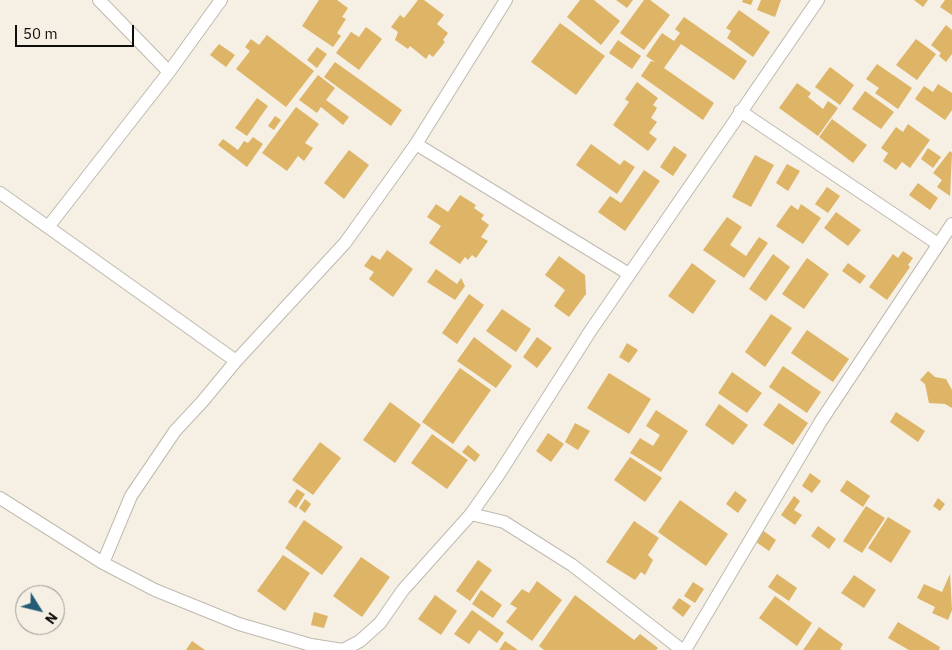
<!DOCTYPE html>
<html>
<head>
<meta charset="utf-8">
<style>
  body { margin:0 }
  #map { position:relative; width:952px; height:650px; overflow:hidden; background:#f5efe4; font-family:"IBM Plex Sans",sans-serif }
  canvas { display:block }
  .north { position:absolute; left:15px; top:585px; width:50px; height:50px; box-sizing:border-box; background:#f5efe4; border:1px solid #99958d; border-radius:50%; rotate:126deg; font-size:14px; font-weight:700; line-height:20px; text-align:center; color:#0f0d0a }
  .north::after { content:''; display:block; margin:auto; width:18px; height:22px; background:#245c76; clip-path:polygon(50% 0,100% 100%,50% 72%,0 100%) }
  .scale { position:absolute; left:15px; top:25px; width:119px; height:22px; box-sizing:border-box; border:2px solid #0f0d0a; border-top:0; padding-left:6px; font-size:15px; line-height:18px; white-space:nowrap; color:#0f0d0a; -webkit-text-stroke:4px #f5efe4; paint-order:stroke }
</style>
</head>
<body>
<div id="map">
<canvas width="952" height="650"></canvas>
<div class="north">N</div>
<div class="scale">50 m</div>
</div>
<script>
const context = document.querySelector('canvas').getContext('2d');
context.lineJoin = 'round';
function paint(path, color) {
  context.fillStyle = color;
  context.fill(path, 'evenodd');
}
function trace(path, color, width, dash) {
  context.strokeStyle = color;
  context.lineWidth = width;
  context.lineCap = dash ? 'butt' : 'round';
  context.setLineDash(dash || []);
  context.stroke(path);
}
paint(new Path2D(`
  M 319,0 L 337,0 L 348,8 L 342,17 L 346,19 L 337,33 L 341,36 L 333,47 L 302,26 Z
  M 418,0 L 424,0 L 444,15 L 437,24 L 448,33 L 443,40 L 445,42 L 433,57 L 429,54 L 426,59 L 410,46 L 408,49 L 395,40 L 398,32 L 391,27 L 400,15 L 404,18 Z
  M 580,0 L 594,0 L 620,21 L 601,45 L 567,17 Z
  M 616,0 L 633,0 L 627,8 Z
  M 644,0 L 650,0 L 670,15 L 644,50 L 620,33 Z
  M 743,0 L 753,0 L 751,5 L 742,2 Z
  M 761,0 L 781,0 L 775,17 L 757,10 Z
  M 914,0 L 928,0 L 923,7 Z
  M 945,0 L 952,0 L 952,15 L 940,7 Z
  M 739,10 L 770,32 L 753,57 L 727,38 L 731,31 L 726,28 Z
  M 684,17 L 747,61 L 734,80 L 681,44 L 664,68 L 714,103 L 703,120 L 641,76 L 651,61 L 655,62 L 646,56 L 662,33 L 674,41 L 680,33 L 675,29 Z
  M 560,23 L 605,56 L 576,95 L 531,62 Z
  M 946,25 L 952,30 L 952,54 L 946,62 L 939,56 L 941,53 L 931,45 Z
  M 366,27 L 382,39 L 359,70 L 336,53 L 351,32 L 359,37 Z
  M 267,35 L 314,71 L 286,107 L 236,69 L 250,51 L 245,47 L 251,39 L 259,45 Z
  M 916,39 L 936,54 L 917,80 L 896,65 Z
  M 618,40 L 641,56 L 632,69 L 609,53 Z
  M 219,44 L 235,55 L 226,67 L 210,55 Z
  M 317,47 L 327,54 L 317,68 L 307,60 Z
  M 335,62 L 402,110 L 391,126 L 324,77 Z
  M 877,64 L 912,88 L 898,109 L 875,93 L 879,88 L 866,79 Z
  M 830,67 L 854,85 L 840,105 L 815,87 Z
  M 318,75 L 335,88 L 326,100 L 349,117 L 343,125 L 321,107 L 317,113 L 299,100 Z
  M 637,82 L 658,98 L 653,105 L 657,108 L 651,118 L 657,122 L 649,133 L 657,139 L 648,151 L 613,125 L 629,102 L 625,99 Z
  M 797,83 L 811,93 L 808,97 L 823,109 L 828,101 L 838,108 L 818,136 L 779,108 Z
  M 938,84 L 952,93 L 952,110 L 945,120 L 915,99 L 924,86 L 933,92 Z
  M 865,91 L 894,112 L 881,129 L 852,109 Z
  M 257,98 L 268,106 L 247,136 L 235,128 Z
  M 296,107 L 319,124 L 305,143 L 313,148 L 304,161 L 298,156 L 287,171 L 262,153 Z
  M 275,116 L 281,120 L 274,130 L 268,126 Z
  M 832,119 L 867,145 L 853,163 L 819,137 Z
  M 908,124 L 930,140 L 910,168 L 902,162 L 896,170 L 883,161 L 888,153 L 881,148 L 896,127 L 903,132 Z
  M 253,137 L 263,144 L 247,167 L 218,145 L 223,139 L 238,150 L 244,141 L 248,143 Z
  M 591,144 L 620,165 L 624,160 L 635,167 L 617,194 L 576,165 Z
  M 674,146 L 687,155 L 673,176 L 660,167 Z
  M 928,148 L 941,157 L 933,168 L 921,159 Z
  M 349,150 L 369,165 L 344,199 L 324,183 Z
  M 950,151 L 952,153 L 950,196 L 937,187 L 942,180 L 933,173 Z
  M 755,155 L 774,165 L 751,207 L 732,197 Z
  M 787,164 L 800,171 L 788,191 L 776,183 Z
  M 644,170 L 660,181 L 625,231 L 598,212 L 610,196 L 621,203 Z
  M 918,183 L 938,198 L 930,210 L 909,195 Z
  M 827,187 L 840,196 L 828,213 L 815,204 Z
  M 460,195 L 476,205 L 474,208 L 484,215 L 481,219 L 489,225 L 481,237 L 488,241 L 476,258 L 472,255 L 468,260 L 465,257 L 460,264 L 429,243 L 441,226 L 427,217 L 436,204 L 448,212 Z
  M 801,204 L 821,218 L 803,244 L 776,226 L 791,205 L 798,210 Z
  M 836,212 L 861,230 L 848,246 L 824,228 Z
  M 727,217 L 742,227 L 730,245 L 746,256 L 759,237 L 768,243 L 744,278 L 703,250 Z
  M 387,250 L 413,269 L 393,297 L 369,279 L 374,272 L 364,266 L 372,255 L 380,260 Z
  M 903,251 L 913,258 L 908,265 L 910,267 L 887,300 L 869,287 L 893,254 L 898,258 Z
  M 773,254 L 790,267 L 766,301 L 749,289 Z
  M 559,256 L 585,275 L 586,294 L 569,317 L 554,306 L 565,290 L 545,275 Z
  M 807,258 L 829,274 L 804,309 L 782,294 Z
  M 692,263 L 716,281 L 693,314 L 668,296 Z
  M 848,263 L 866,276 L 860,284 L 842,271 Z
  M 436,269 L 457,284 L 461,278 L 465,286 L 455,300 L 427,282 Z
  M 469,294 L 484,305 L 457,344 L 442,333 Z
  M 502,309 L 531,329 L 516,352 L 486,331 Z
  M 771,314 L 792,328 L 765,367 L 745,352 Z
  M 807,330 L 849,359 L 833,382 L 791,353 Z
  M 474,337 L 512,366 L 496,388 L 457,361 Z
  M 537,337 L 552,348 L 537,368 L 523,357 Z
  M 627,343 L 638,350 L 629,363 L 619,357 Z
  M 783,366 L 821,392 L 807,413 L 769,387 Z
  M 460,368 L 491,390 L 453,444 L 422,422 Z
  M 928,371 L 935,377 L 946,379 L 952,390 L 952,408 L 945,404 L 929,403 L 925,384 L 920,380 Z
  M 732,372 L 762,393 L 747,413 L 718,393 Z
  M 609,373 L 651,399 L 629,434 L 587,408 Z
  M 390,402 L 421,425 L 395,463 L 363,440 Z
  M 779,403 L 808,423 L 793,445 L 763,425 Z
  M 719,404 L 748,425 L 733,445 L 705,425 Z
  M 656,410 L 688,431 L 661,472 L 630,453 L 640,438 L 653,446 L 660,435 L 646,426 Z
  M 896,412 L 925,431 L 918,442 L 890,422 Z
  M 575,423 L 590,431 L 578,450 L 565,442 Z
  M 548,433 L 564,444 L 551,462 L 536,451 Z
  M 432,434 L 468,460 L 447,489 L 411,463 Z
  M 320,442 L 341,458 L 313,495 L 292,480 Z
  M 468,445 L 480,455 L 475,462 L 462,452 Z
  M 630,457 L 662,478 L 645,502 L 614,480 Z
  M 810,473 L 821,481 L 812,493 L 802,486 Z
  M 847,480 L 870,496 L 863,507 L 840,491 Z
  M 297,489 L 305,494 L 296,508 L 288,502 Z
  M 735,491 L 747,500 L 738,513 L 726,504 Z
  M 794,496 L 800,501 L 794,510 L 802,515 L 795,525 L 781,515 Z
  M 938,498 L 945,504 L 940,511 L 933,506 Z
  M 305,499 L 311,504 L 305,513 L 299,508 Z
  M 680,500 L 728,534 L 706,566 L 658,532 Z
  M 866,506 L 885,518 L 862,553 L 843,541 Z
  M 888,517 L 911,531 L 891,563 L 868,548 Z
  M 304,520 L 343,547 L 322,575 L 285,548 Z
  M 634,521 L 659,538 L 648,555 L 653,560 L 645,575 L 641,572 L 635,580 L 606,562 Z
  M 818,526 L 836,539 L 829,549 L 811,536 Z
  M 761,529 L 776,540 L 769,551 L 753,540 Z
  M 283,555 L 310,573 L 285,611 L 257,591 Z
  M 361,557 L 390,577 L 362,617 L 333,596 Z
  M 478,560 L 492,570 L 470,601 L 456,591 Z
  M 777,574 L 797,588 L 789,601 L 768,587 Z
  M 950,574 L 952,610 L 948,620 L 932,613 L 935,607 L 917,598 L 924,584 L 942,592 Z
  M 854,575 L 876,590 L 864,608 L 841,593 Z
  M 537,581 L 562,600 L 532,641 L 506,622 L 517,608 L 510,604 L 522,589 L 529,593 Z
  M 693,582 L 704,589 L 695,603 L 684,596 Z
  M 481,590 L 502,605 L 493,618 L 472,604 Z
  M 435,595 L 457,611 L 441,635 L 418,619 Z
  M 575,595 L 634,640 L 640,634 L 658,648 L 656,650 L 544,650 L 539,646 Z
  M 775,596 L 812,623 L 797,646 L 759,618 Z
  M 679,598 L 691,606 L 683,617 L 672,608 Z
  M 472,610 L 504,633 L 497,643 L 479,630 L 469,644 L 454,634 Z
  M 314,612 L 328,616 L 324,628 L 311,625 Z
  M 898,622 L 940,647 L 939,650 L 909,650 L 888,638 Z
  M 819,627 L 843,644 L 840,649 L 842,650 L 803,650 Z
  M 192,641 L 205,650 L 186,650 Z
  M 505,641 L 518,650 L 499,650 Z`), '#deb466');
const minor = new Path2D(`
  M 99,0 L 169,72
  M 740,111 L 938,244
  M 416,144 L 629,274
  M 0,193 L 236,361
  M 48,227 L 169,72 L 221,0
  M 0,498 L 103,563 L 155,590 L 239,624 L 311,645 L 343,650 L 360,641 L 380,623 L 403,590 L 471,514 L 499,474 L 591,330 L 818,0
  M 471,514 L 504,522 L 572,565 L 682,650
  M 103,563 L 131,496 L 175,431 L 202,402 L 236,361 L 345,243 L 416,144 L 506,0
  M 685,650 L 821,421 L 952,224`);
trace(minor, '#bfb9b0', 14);
trace(minor, '#fff', 12);
</script>
</body>
</html>
